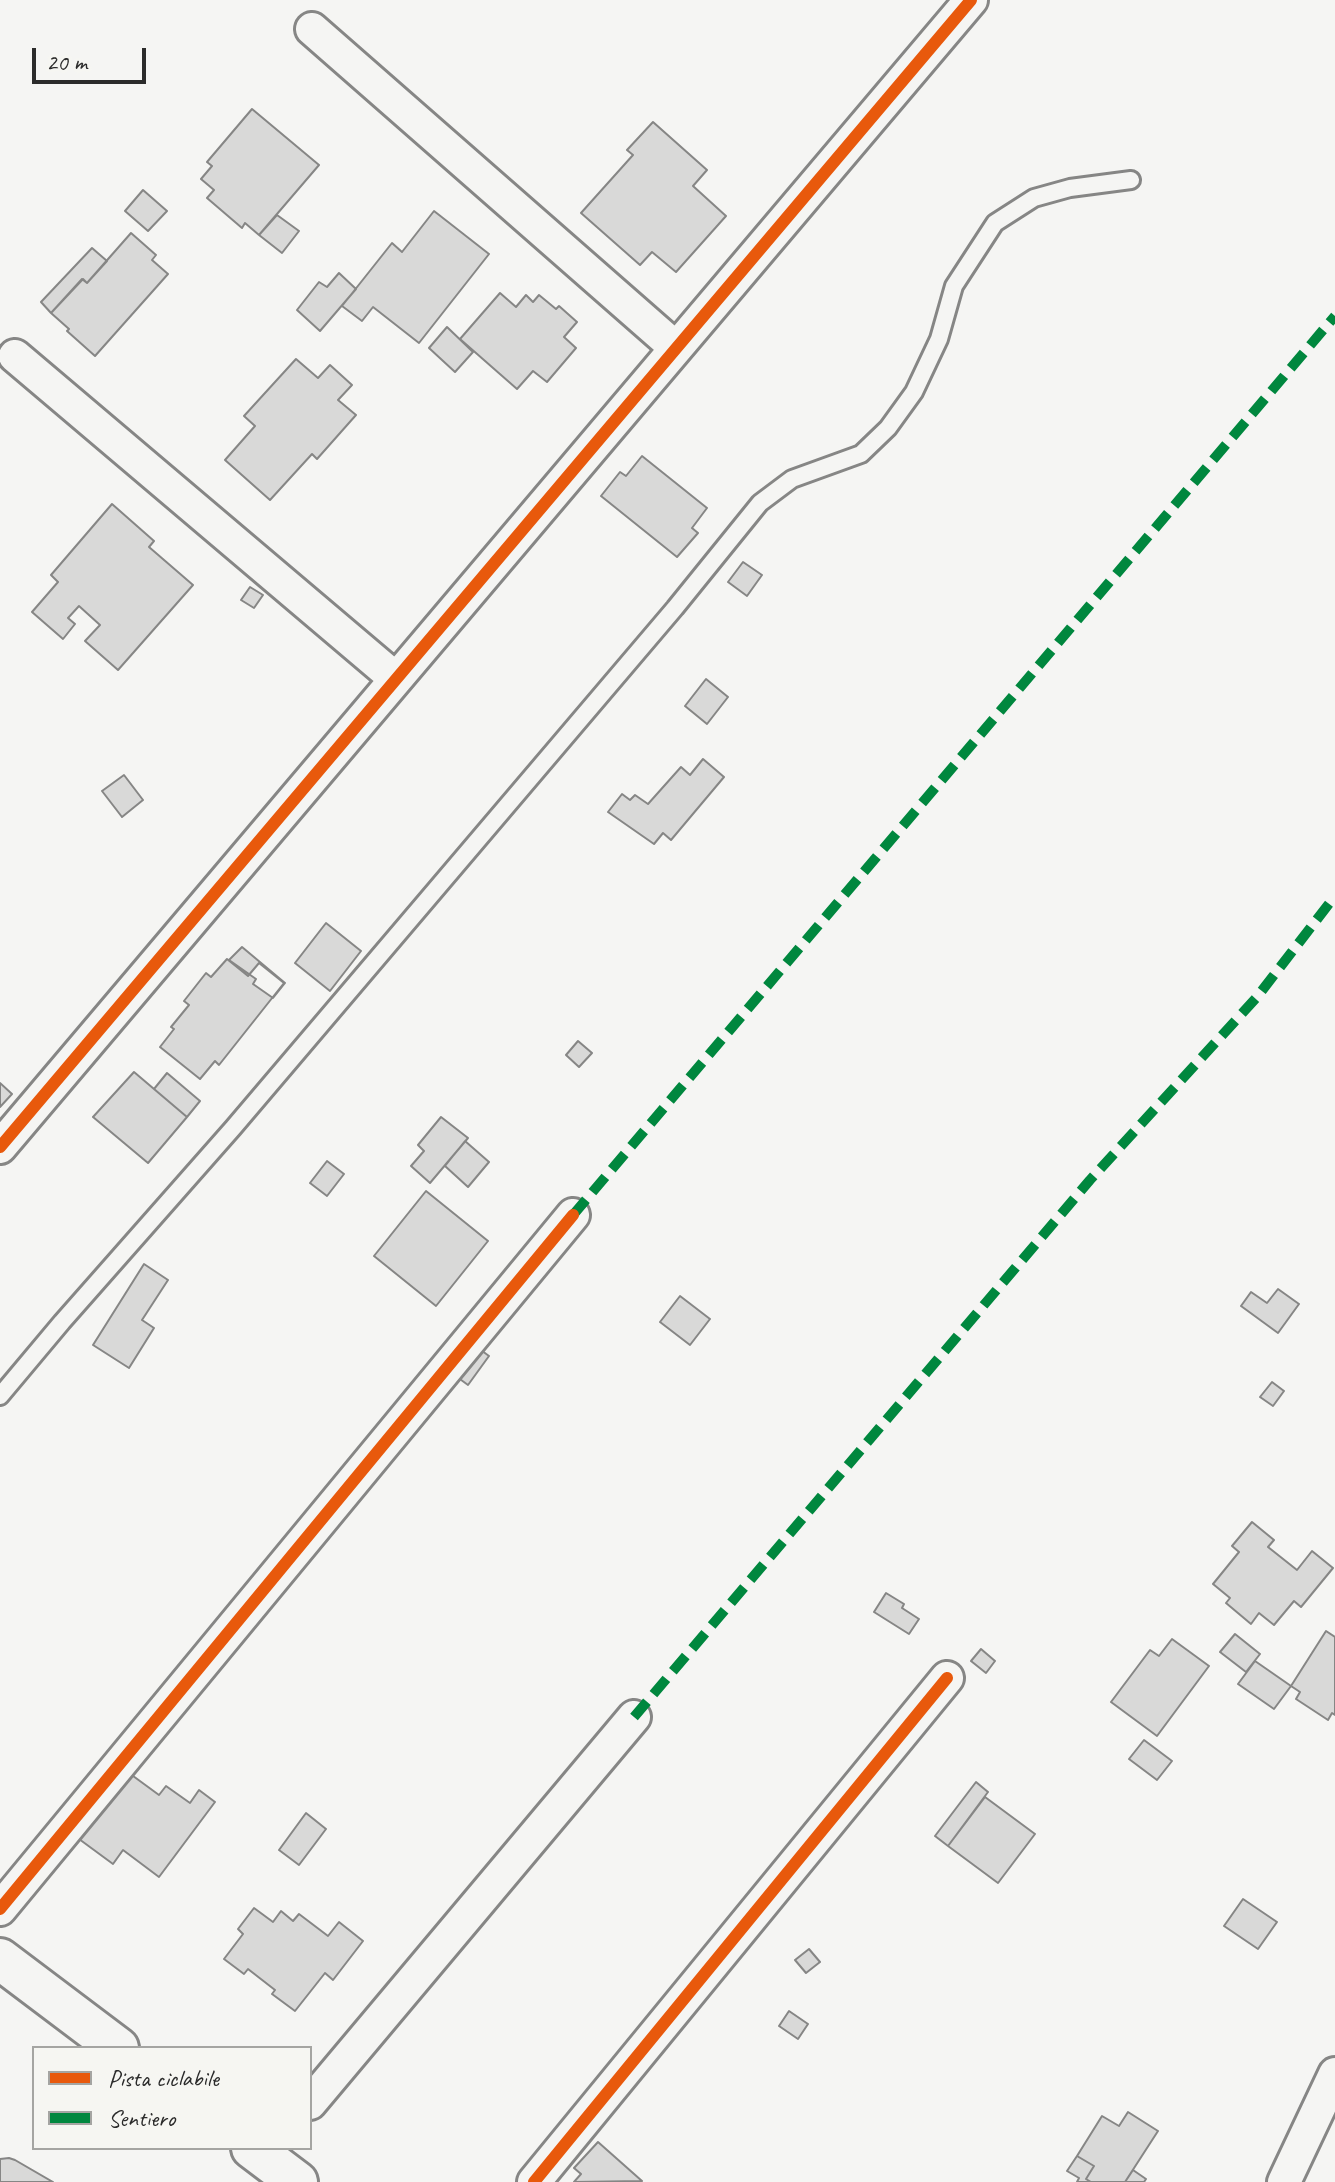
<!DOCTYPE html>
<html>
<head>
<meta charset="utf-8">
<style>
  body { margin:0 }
  #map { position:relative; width:1335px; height:2182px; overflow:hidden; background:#f5f5f3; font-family:Caveat,sans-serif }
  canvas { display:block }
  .legend { position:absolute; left:32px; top:2046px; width:280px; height:104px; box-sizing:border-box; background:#f6f6f2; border:2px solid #a5a5a2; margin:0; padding:10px 14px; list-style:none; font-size:24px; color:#2b2b2b }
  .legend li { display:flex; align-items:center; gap:16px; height:40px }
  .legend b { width:40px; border:2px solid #a5a5a2 }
  .scale { position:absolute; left:32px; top:48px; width:114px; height:36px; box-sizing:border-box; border:4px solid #2b2b2b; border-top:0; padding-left:10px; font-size:24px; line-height:28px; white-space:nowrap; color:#2b2b2b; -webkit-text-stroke:6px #f6f6f2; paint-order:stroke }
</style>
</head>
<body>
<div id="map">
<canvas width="1335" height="2182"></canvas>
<ul class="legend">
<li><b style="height:10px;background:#e8590c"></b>Pista ciclabile</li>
<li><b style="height:10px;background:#00873e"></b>Sentiero</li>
</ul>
<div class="scale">20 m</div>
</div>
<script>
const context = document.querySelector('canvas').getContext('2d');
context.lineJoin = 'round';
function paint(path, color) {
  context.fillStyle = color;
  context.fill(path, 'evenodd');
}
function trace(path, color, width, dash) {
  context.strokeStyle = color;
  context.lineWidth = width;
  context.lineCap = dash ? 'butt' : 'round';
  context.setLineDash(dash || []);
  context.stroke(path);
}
const building = new Path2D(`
  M 252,109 L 319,165 L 259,235 L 245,223 L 242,228 L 207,198 L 214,190 L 201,179 L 212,166 L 207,162 Z
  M 653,122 L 707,170 L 693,186 L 726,216 L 676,272 L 652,252 L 640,265 L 581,213 L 633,155 L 627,150 Z
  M 143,190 L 167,211 L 148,231 L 125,211 Z
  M 434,211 L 489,254 L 419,343 L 373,307 L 362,321 L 342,306 L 392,243 L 402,252 Z
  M 277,215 L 299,231 L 282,253 L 259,235 Z
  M 131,233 L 156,255 L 152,260 L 168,274 L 95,356 L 67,331 L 69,329 L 51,313 L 82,279 L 87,283 Z
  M 92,248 L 107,261 L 87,283 L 83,279 L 51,313 L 41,302 Z
  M 339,273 L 356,289 L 320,331 L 297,310 L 319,282 L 327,287 Z
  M 500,293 L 516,307 L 526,295 L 533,302 L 539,295 L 556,309 L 559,306 L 577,322 L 564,337 L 576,348 L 547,382 L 533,371 L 517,389 L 460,339 Z
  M 447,327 L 473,352 L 455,372 L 429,348 Z
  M 296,359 L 318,378 L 330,365 L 352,385 L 338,400 L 356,415 L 317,459 L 312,454 L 270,500 L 225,460 L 255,426 L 244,416 Z
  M 642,456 L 707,508 L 692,528 L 698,533 L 677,557 L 601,496 L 620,472 L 626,476 Z
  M 112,504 L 154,541 L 149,547 L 193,585 L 118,670 L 85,641 L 100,625 L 79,606 L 68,618 L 75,624 L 63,639 L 32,612 L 58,582 L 51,575 Z
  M 743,562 L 762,575 L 747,596 L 728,582 Z
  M 250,587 L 263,595 L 254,608 L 241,600 Z
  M 706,679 L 728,697 L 707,724 L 685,706 Z
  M 703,759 L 724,777 L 671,840 L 663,833 L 654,844 L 608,812 L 622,794 L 630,800 L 635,795 L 648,804 L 681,767 L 690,775 Z
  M 124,775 L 143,800 L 122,817 L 102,791 Z
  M 326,923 L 361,951 L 330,991 L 295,963 Z
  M 242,947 L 285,983 L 273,998 L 253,984 L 256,979 L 229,960 Z
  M 227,959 L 248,976 L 259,963 L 284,983 L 219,1065 L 215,1061 L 200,1079 L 160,1047 L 174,1029 L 171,1027 L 189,1005 L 184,1001 L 206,973 L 211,977 Z
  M 578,1041 L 592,1053 L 579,1067 L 566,1055 Z
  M 134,1072 L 187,1117 L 148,1163 L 93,1117 Z
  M 167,1073 L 200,1101 L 187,1117 L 154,1089 Z
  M 0,1083 L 12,1094 L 0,1107 Z
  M 441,1117 L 468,1138 L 430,1183 L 411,1166 L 424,1151 L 418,1145 Z
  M 465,1141 L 489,1162 L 468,1187 L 445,1166 Z
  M 327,1161 L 344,1174 L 327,1196 L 310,1183 Z
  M 426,1191 L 488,1241 L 436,1306 L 374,1256 Z
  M 144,1264 L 168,1280 L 142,1320 L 154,1328 L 129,1368 L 93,1345 Z
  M 1278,1289 L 1299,1304 L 1278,1333 L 1241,1306 L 1251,1292 L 1267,1303 Z
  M 680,1296 L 710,1319 L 690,1345 L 660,1322 Z
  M 474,1345 L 489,1356 L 468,1385 L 453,1374 Z
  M 1272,1382 L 1284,1391 L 1273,1406 L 1260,1397 Z
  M 1252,1522 L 1274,1540 L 1268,1547 L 1297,1570 L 1312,1551 L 1333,1568 L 1301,1607 L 1294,1601 L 1274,1625 L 1259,1613 L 1251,1624 L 1226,1603 L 1230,1598 L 1213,1584 L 1239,1552 L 1232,1546 Z
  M 886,1593 L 904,1604 L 902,1608 L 919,1619 L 909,1634 L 874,1612 Z
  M 1326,1631 L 1335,1637 L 1335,1715 L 1332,1713 L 1328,1720 L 1296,1699 L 1300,1692 L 1291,1686 Z
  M 1235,1634 L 1260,1654 L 1246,1672 L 1220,1652 Z
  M 1172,1639 L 1209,1666 L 1157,1736 L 1111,1702 L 1150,1650 L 1159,1656 Z
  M 981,1649 L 995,1661 L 986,1673 L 971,1661 Z
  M 1255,1661 L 1291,1686 L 1274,1709 L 1238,1684 Z
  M 1144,1740 L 1172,1761 L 1157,1780 L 1129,1759 Z
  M 129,1773 L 159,1795 L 166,1786 L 190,1803 L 199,1790 L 215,1802 L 159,1877 L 123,1850 L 113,1864 L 79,1839 Z
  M 976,1782 L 988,1792 L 948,1846 L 935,1836 Z
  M 985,1797 L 1035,1834 L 998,1883 L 948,1846 Z
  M 306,1813 L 326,1829 L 299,1865 L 279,1850 Z
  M 1243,1899 L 1277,1922 L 1258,1949 L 1224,1926 Z
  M 254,1908 L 273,1922 L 281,1911 L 293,1921 L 299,1914 L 328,1936 L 339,1922 L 363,1941 L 333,1980 L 325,1973 L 295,2011 L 272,1994 L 275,1990 L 248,1969 L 244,1974 L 224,1959 L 243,1934 L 238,1929 Z
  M 809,1949 L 820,1962 L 806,1973 L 795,1960 Z
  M 789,2011 L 808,2024 L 798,2039 L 779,2026 Z
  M 1128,2112 L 1158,2131 L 1125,2182 L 1091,2182 L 1086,2179 L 1094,2166 L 1077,2156 L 1102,2116 L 1119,2126 Z
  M 598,2142 L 642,2181 L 574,2182 L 581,2174 L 574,2168 Z
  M 1077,2156 L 1094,2166 L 1086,2179 L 1091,2182 L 1077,2182 L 1079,2178 L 1067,2171 Z
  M 9,2158 L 15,2160 L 53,2182 L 0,2182 L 0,2159 Z
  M 1133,2170 L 1146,2179 L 1144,2182 L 1125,2182 Z`);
paint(building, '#d9d9d8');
trace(building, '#868685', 2);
const service = new Path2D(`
  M 0,1396 L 62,1322 L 233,1128 L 675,608 L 760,503 L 792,479 L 861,454 L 888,428 L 914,392 L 939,339 L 954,286 L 995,223 L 1034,198 L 1070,188 L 1131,180`);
const minor = new Path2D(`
  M 312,29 L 676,348
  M 15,356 L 396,679
  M 0,1147 L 971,0
  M 0,1909 L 573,1215
  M 310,2103 L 634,1717
  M 534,2182 L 947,1678
  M 1284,2182 L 1335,2074`);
const tertiary = new Path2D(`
  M 0,1959 L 118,2048
  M 252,2148 L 297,2182`);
trace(service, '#868685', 22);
trace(minor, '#868685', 38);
trace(tertiary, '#868685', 46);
trace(service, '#f5f5f3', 16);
trace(minor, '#f5f5f3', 32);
trace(tertiary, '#f5f5f3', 40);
trace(new Path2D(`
  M 573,1215 L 1335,316
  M 634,1717 L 1090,1180 L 1257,997 L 1335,896`), '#00873e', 10, [20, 10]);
trace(new Path2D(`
  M 0,1147 L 971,0
  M 0,1909 L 573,1215
  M 534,2182 L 947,1678`), '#e8590c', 12);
</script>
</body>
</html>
